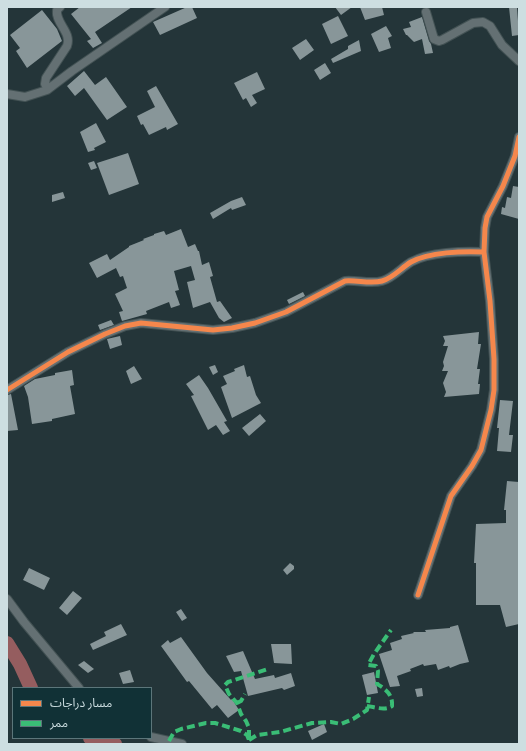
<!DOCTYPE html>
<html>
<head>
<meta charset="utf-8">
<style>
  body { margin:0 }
  #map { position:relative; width:526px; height:751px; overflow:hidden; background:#243539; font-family:"Roboto Condensed","Noto Sans Arabic",sans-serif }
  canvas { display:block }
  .frame { position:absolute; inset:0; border:8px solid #cddee1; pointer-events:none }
  .legend { position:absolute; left:12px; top:687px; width:140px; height:52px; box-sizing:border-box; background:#113136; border:1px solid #5c767a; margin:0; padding:5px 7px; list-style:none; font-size:12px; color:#cddee1 }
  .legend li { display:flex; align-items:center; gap:8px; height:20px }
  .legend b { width:20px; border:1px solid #5c767a }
</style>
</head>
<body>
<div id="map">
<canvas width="526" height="751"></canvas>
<div class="frame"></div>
<ul class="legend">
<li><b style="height:5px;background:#f5874c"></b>مسار دراجات</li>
<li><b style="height:5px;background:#3abd76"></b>ممر</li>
</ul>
</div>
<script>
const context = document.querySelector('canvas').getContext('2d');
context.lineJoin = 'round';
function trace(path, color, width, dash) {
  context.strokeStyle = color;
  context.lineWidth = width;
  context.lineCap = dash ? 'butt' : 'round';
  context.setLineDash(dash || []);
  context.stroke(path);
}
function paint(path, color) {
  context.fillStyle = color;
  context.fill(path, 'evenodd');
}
trace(new Path2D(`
  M 7,643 L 20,664 L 31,688
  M 90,738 L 115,744`), '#955d5f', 14);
paint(new Path2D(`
  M 80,7 L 132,7 L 95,32 L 102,43 L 93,48 L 87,41 L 91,39 L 71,14 Z
  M 187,7 L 192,7 L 197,18 L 160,35 L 153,22 Z
  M 335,7 L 352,7 L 341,15 Z
  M 360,7 L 382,7 L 384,15 L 365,20 Z
  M 509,7 L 517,7 L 519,35 L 512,36 Z
  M 42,10 L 57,29 L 62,41 L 27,68 L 16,51 L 20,48 L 10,35 Z
  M 338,16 L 348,36 L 331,44 L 322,24 Z
  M 422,17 L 429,41 L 431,44 L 433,53 L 425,54 L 422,39 L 414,42 L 407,35 L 406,35 L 403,29 L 411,27 L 409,22 Z
  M 386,26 L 392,36 L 388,38 L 391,48 L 379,52 L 371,34 Z
  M 306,39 L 314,50 L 300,60 L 292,48 Z
  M 359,40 L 361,51 L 333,63 L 331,59 L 348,49 L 348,46 Z
  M 325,63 L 331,73 L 320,80 L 314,70 Z
  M 84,71 L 95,85 L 106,77 L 127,107 L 107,120 L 84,88 L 75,96 L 67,86 Z
  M 257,72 L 265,89 L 252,95 L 257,103 L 251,107 L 246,98 L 243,100 L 234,83 Z
  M 156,86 L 178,124 L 167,130 L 166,127 L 149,135 L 143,124 L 141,125 L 137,116 L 155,107 L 147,91 Z
  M 96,123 L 106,142 L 94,148 L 95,150 L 88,152 L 80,132 Z
  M 128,153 L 139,184 L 109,195 L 97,163 Z
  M 94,161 L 97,168 L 91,170 L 88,163 Z
  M 513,186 L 519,187 L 519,219 L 501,214 L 502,207 L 505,208 L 507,197 L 511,198 Z
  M 63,192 L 65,198 L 52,202 L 52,195 Z
  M 242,197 L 246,205 L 232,210 L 231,208 L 213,219 L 210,213 L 231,201 Z
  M 181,229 L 188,247 L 195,244 L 198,251 L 199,251 L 202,265 L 209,262 L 213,276 L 210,277 L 217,302 L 220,301 L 232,318 L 224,322 L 219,318 L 210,302 L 193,308 L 187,282 L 195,280 L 191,266 L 174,271 L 179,290 L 175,291 L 180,305 L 171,308 L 169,302 L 146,311 L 147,314 L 122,321 L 119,312 L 123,311 L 115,294 L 127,288 L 123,276 L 120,277 L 116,268 L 97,278 L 89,263 L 107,254 L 110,260 L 129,247 L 129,246 L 144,240 L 143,239 L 154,235 L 154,234 L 164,231 L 166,235 Z
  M 303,292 L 305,296 L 289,304 L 287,300 Z
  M 111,320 L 114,325 L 100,330 L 98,325 Z
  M 479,332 L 478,344 L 481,344 L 477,369 L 480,369 L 478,384 L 480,384 L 479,394 L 444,397 L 446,392 L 443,383 L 448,371 L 442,371 L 444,366 L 443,362 L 448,346 L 443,346 L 445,341 L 443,336 Z
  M 120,336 L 122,345 L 110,349 L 107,339 Z
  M 215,365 L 218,372 L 213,375 L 209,367 Z
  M 244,365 L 247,377 L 250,376 L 256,395 L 261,403 L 232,418 L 221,387 L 227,384 L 223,376 L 235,371 L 234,369 Z
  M 134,366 L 142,379 L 131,384 L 126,371 Z
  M 72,370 L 74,385 L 70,386 L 75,414 L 52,419 L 52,421 L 32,424 L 28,397 L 24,386 L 35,379 L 55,375 L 55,373 Z
  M 199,375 L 208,388 L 227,421 L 224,422 L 230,431 L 223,435 L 216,425 L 208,430 L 191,396 L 194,395 L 186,384 Z
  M 11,394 L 18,430 L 7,431 L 7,395 Z
  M 500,400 L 513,401 L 509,435 L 513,435 L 511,452 L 497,451 L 499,428 L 497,428 Z
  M 260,414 L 266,421 L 249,436 L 242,428 Z
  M 507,481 L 519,482 L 519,624 L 506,627 L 500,605 L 476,605 L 476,563 L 474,563 L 476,524 L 506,523 L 506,510 L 504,510 Z
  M 290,563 L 294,566 L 294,569 L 287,575 L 283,570 Z
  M 29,568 L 50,578 L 44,590 L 23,580 Z
  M 73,591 L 82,598 L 67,615 L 59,608 Z
  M 181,609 L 187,618 L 182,621 L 176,612 Z
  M 121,624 L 127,635 L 93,650 L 90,644 L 106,636 L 104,632 Z
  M 458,625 L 469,662 L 460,664 L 450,668 L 449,666 L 438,670 L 436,664 L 424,666 L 423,664 L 410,669 L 411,671 L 397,676 L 400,686 L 390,687 L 379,654 L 392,650 L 390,643 L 402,639 L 401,636 L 414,633 L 413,632 L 426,632 L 425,630 L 450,628 L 450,627 Z
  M 181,637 L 207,673 L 231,700 L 232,699 L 239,710 L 228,718 L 217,705 L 212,709 L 189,681 L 187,682 L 161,646 L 168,640 L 170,643 Z
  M 271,644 L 291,644 L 292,664 L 274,663 Z
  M 243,651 L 255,679 L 274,675 L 275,678 L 291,673 L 295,686 L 284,690 L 282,688 L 248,696 L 241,671 L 234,672 L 226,656 Z
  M 84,661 L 94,669 L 88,673 L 78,665 Z
  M 130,670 L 134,682 L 123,684 L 119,673 Z
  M 374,672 L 378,693 L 367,695 L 362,675 Z
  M 422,688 L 423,696 L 417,697 L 415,689 Z
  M 324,724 L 327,732 L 312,740 L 308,731 Z`), '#889699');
const minor = new Path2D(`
  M 426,12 L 434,39 L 439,41 L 442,40 L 473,23 L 483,22 L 490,26 L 502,45 L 519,61
  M 48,89 L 45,84 L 46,78 L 67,46 C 72,32 55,23 57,10 L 60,7
  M 7,94 L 25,97 L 47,90 L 72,71 L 165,7
  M 7,390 L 68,352 L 105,334 L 125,326 L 141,323 L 213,330 L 232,328 L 255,323 L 286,312 L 345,281 C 357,280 371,284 382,281 C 393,278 401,268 411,262 C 429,252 463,251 484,252 L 485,228 L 487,217 L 503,186 L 515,156 L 519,137
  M 418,595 L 451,496 L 472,466 L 481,450 L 491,410 L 494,390 L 494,359 L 490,301 L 484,252
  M 7,599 L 24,622 L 79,688
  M 151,737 L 182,744`);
trace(minor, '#435254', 10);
trace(minor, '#647073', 8);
trace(new Path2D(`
  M 237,703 L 241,701 L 245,694
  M 367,706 C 375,707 385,711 392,706 C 393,695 386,689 377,684 L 378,671 L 376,666 L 368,665 L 374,654 L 391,630
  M 249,738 L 249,728 L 246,721 L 241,714 L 237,703 L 229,694 L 225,685 L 228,682 L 268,669
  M 249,740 L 257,735 L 280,732 L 312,723 L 331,722 L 341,724 L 353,719 L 367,710 L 369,697
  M 169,741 L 174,732 L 181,729 L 206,723 L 215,723 L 241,731 L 247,735 L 249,740`), '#3abd76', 4, [8, 4]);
trace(new Path2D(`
  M 7,390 L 68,352 L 105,334 L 125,326 L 141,323 L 213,330 L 232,328 L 255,323 L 286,312 L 345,281 C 357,280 371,284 382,281 C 393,278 401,268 411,262 C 429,252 463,251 484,252 L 485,228 L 487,217 L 503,186 L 515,156 L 519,137
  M 418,595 L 451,496 L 472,466 L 481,450 L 491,410 L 494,390 L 494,359 L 490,301 L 484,252`), '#f5874c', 5);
</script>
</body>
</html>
